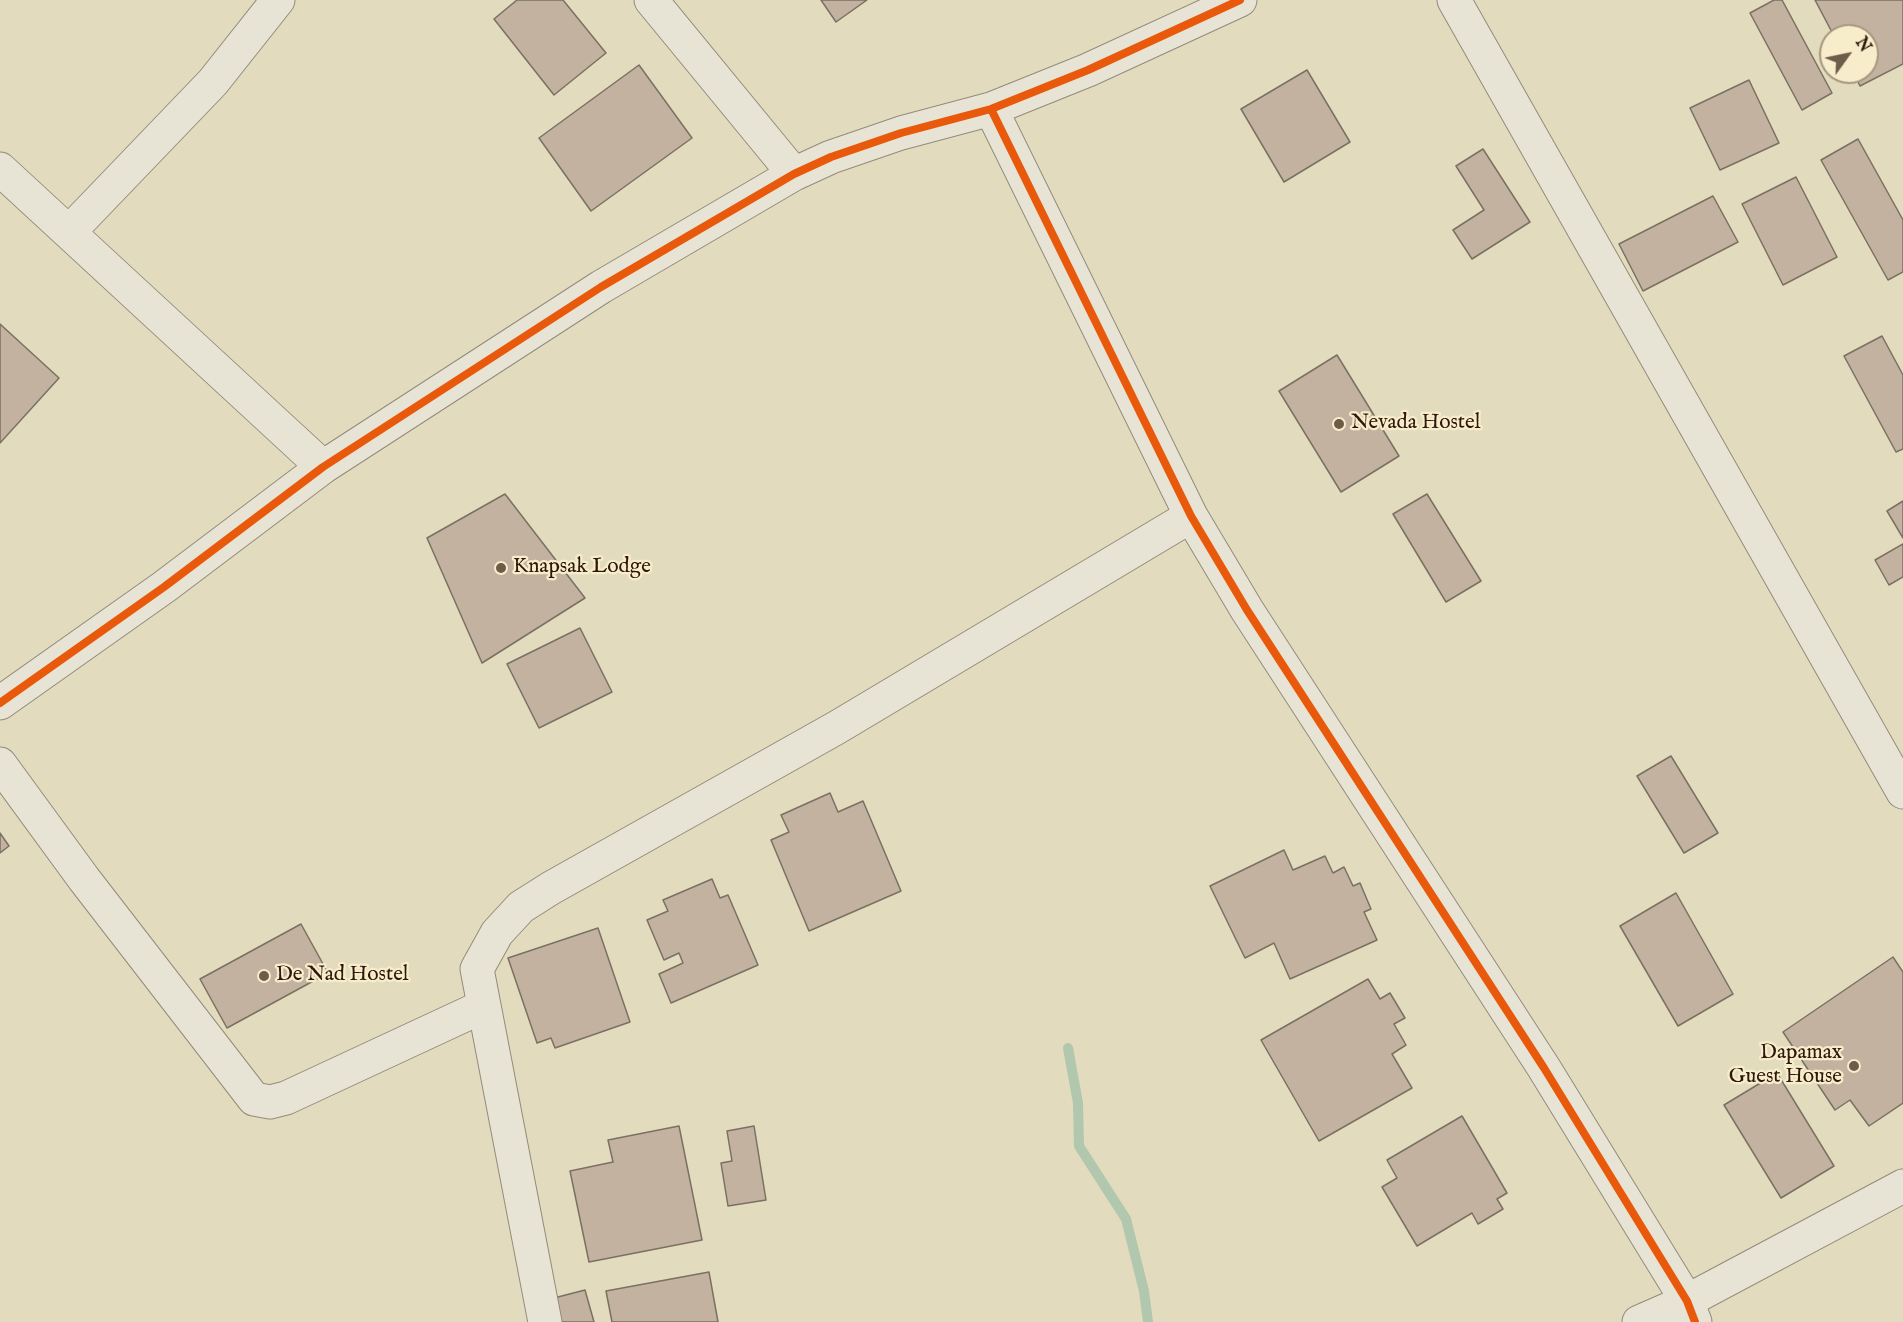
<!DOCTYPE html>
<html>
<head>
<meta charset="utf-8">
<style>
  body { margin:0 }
  #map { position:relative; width:1903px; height:1322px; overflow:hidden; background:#e3dbbe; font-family:"IM FELL English",serif }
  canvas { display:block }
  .north { position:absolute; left:1819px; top:24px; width:60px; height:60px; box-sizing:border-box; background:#f7edcb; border:2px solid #a7977f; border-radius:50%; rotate:57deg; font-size:16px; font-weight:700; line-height:24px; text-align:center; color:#2e170c }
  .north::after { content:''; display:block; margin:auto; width:21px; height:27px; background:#6d5c4a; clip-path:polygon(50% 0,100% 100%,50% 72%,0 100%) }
</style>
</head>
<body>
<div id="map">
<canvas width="1903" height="1322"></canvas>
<div class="north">N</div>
</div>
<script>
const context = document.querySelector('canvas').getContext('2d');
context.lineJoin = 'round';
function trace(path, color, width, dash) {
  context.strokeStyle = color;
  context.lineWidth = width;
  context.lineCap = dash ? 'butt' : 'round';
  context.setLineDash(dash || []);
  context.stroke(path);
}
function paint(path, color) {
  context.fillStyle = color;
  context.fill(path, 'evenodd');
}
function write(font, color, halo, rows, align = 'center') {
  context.font = font + ' "IM FELL English",serif';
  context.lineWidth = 4.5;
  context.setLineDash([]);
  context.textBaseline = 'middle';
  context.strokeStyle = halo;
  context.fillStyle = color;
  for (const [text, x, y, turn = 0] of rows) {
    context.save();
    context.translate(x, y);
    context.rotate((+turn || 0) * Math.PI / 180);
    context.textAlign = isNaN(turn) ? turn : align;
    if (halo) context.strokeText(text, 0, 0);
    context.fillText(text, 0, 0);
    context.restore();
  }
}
trace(new Path2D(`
  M 1068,1048 L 1078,1103 L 1079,1146 L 1126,1219 L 1144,1291 L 1148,1322`), '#b1c7ae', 10);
const building = new Path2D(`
  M 517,0 L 563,0 L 606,53 L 554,95 L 494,19 Z
  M 821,0 L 867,0 L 836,22 Z
  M 1774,0 L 1782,0 L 1832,93 L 1802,110 L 1750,13 Z
  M 1815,0 L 1903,0 L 1903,64 L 1860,86 L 1853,72 L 1867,72 L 1867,36 L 1834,36 Z
  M 639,65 L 692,138 L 591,211 L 539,138 Z
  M 1307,70 L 1350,142 L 1284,182 L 1241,109 Z
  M 1749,80 L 1779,143 L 1720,170 L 1690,108 Z
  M 1858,139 L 1903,220 L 1903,272 L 1888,280 L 1821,160 Z
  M 1483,149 L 1530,222 L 1472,259 L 1453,230 L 1484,210 L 1456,166 Z
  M 1796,177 L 1837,257 L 1783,285 L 1742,204 Z
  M 1713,196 L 1738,242 L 1643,291 L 1619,244 Z
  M 0,324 L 59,378 L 0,443 Z
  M 1882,336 L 1903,375 L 1903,449 L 1896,452 L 1844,356 Z
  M 1337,355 L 1399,456 L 1341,492 L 1279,391 Z
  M 505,494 L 585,598 L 482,663 L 427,538 Z
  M 1427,494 L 1481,581 L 1446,602 L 1393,514 Z
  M 1903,501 L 1903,538 L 1887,511 Z
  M 1903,544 L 1903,577 L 1889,585 L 1875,560 Z
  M 580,628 L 612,692 L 539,728 L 507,664 Z
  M 1671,756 L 1718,833 L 1684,853 L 1637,776 Z
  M 830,793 L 838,812 L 863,801 L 901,891 L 809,931 L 771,840 L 789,832 L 781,815 Z
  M 0,833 L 9,846 L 0,853 Z
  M 1284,850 L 1293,870 L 1325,856 L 1333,873 L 1344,867 L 1353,886 L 1360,883 L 1371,909 L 1364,912 L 1377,940 L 1290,979 L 1274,943 L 1245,958 L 1210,886 Z
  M 712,879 L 720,898 L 728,895 L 758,965 L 671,1003 L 659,974 L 683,963 L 679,953 L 664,960 L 647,920 L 668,911 L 663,900 Z
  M 1676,893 L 1733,994 L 1678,1026 L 1620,926 Z
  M 301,924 L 328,973 L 227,1028 L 200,979 Z
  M 598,928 L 630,1022 L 555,1048 L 551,1038 L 537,1043 L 508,958 Z
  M 1893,957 L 1903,972 L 1903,1103 L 1869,1126 L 1850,1100 L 1835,1110 L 1783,1032 Z
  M 1368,979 L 1380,999 L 1390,993 L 1405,1018 L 1394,1024 L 1406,1045 L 1392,1054 L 1412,1088 L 1319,1141 L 1261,1040 Z
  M 1777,1073 L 1834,1166 L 1781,1198 L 1724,1105 Z
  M 1462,1116 L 1507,1193 L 1497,1199 L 1503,1209 L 1478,1224 L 1472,1213 L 1417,1246 L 1382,1187 L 1397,1178 L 1387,1160 Z
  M 679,1126 L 702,1240 L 589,1262 L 570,1171 L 613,1162 L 608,1140 Z
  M 754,1126 L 766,1200 L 728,1206 L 721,1163 L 732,1161 L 727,1131 Z
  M 709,1272 L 718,1322 L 612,1322 L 606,1291 Z
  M 585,1290 L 594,1322 L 560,1322 L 554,1298 Z`);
paint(building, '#c4b2a1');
trace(building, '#797162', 1.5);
const minor = new Path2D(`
  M 651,0 L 794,174
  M 1454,0 L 1903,792
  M 991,109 L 1191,516 L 1247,610 L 1544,1068 L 1687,1301 L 1695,1322
  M 0,169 L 323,467
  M 69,232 L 213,82 L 278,0
  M 0,703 L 164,587 L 323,467 L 601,287 L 794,174 L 831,157 L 901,133 L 991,109 L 1088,70 L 1240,0
  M 0,764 L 84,879 L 254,1099 L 270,1102 L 286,1098 L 484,1006
  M 545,1322 L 477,969 L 497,933 L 521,907 L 551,888 L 836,728 L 1191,516
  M 1639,1322 L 1687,1301 L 1903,1186`);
trace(minor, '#938b7a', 35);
trace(minor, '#e8e4d5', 33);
trace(new Path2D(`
  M 991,109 L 1191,516 L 1247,610 L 1544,1068 L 1687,1301 L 1695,1322
  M 0,703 L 164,587 L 323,467 L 601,287 L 794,174 L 831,157 L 901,133 L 991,109 L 1088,70 L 1240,0`), '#e8590c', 8);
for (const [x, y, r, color] of [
  [1339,424,6,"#6d5c4a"],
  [501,568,6,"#6d5c4a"],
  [264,976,6,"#6d5c4a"],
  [1854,1066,6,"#6d5c4a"]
]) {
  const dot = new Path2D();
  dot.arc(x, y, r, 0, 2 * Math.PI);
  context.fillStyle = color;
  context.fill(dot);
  trace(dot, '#f7edcb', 2);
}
write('21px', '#2e170c', '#f7edcb', [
  ["Nevada Hostel",1351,424],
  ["Knapsak Lodge",513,568],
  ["De Nad Hostel",276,976],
  ["Dapamax",1842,1054,"right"],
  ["Guest House",1842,1078,"right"]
], 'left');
</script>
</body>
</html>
